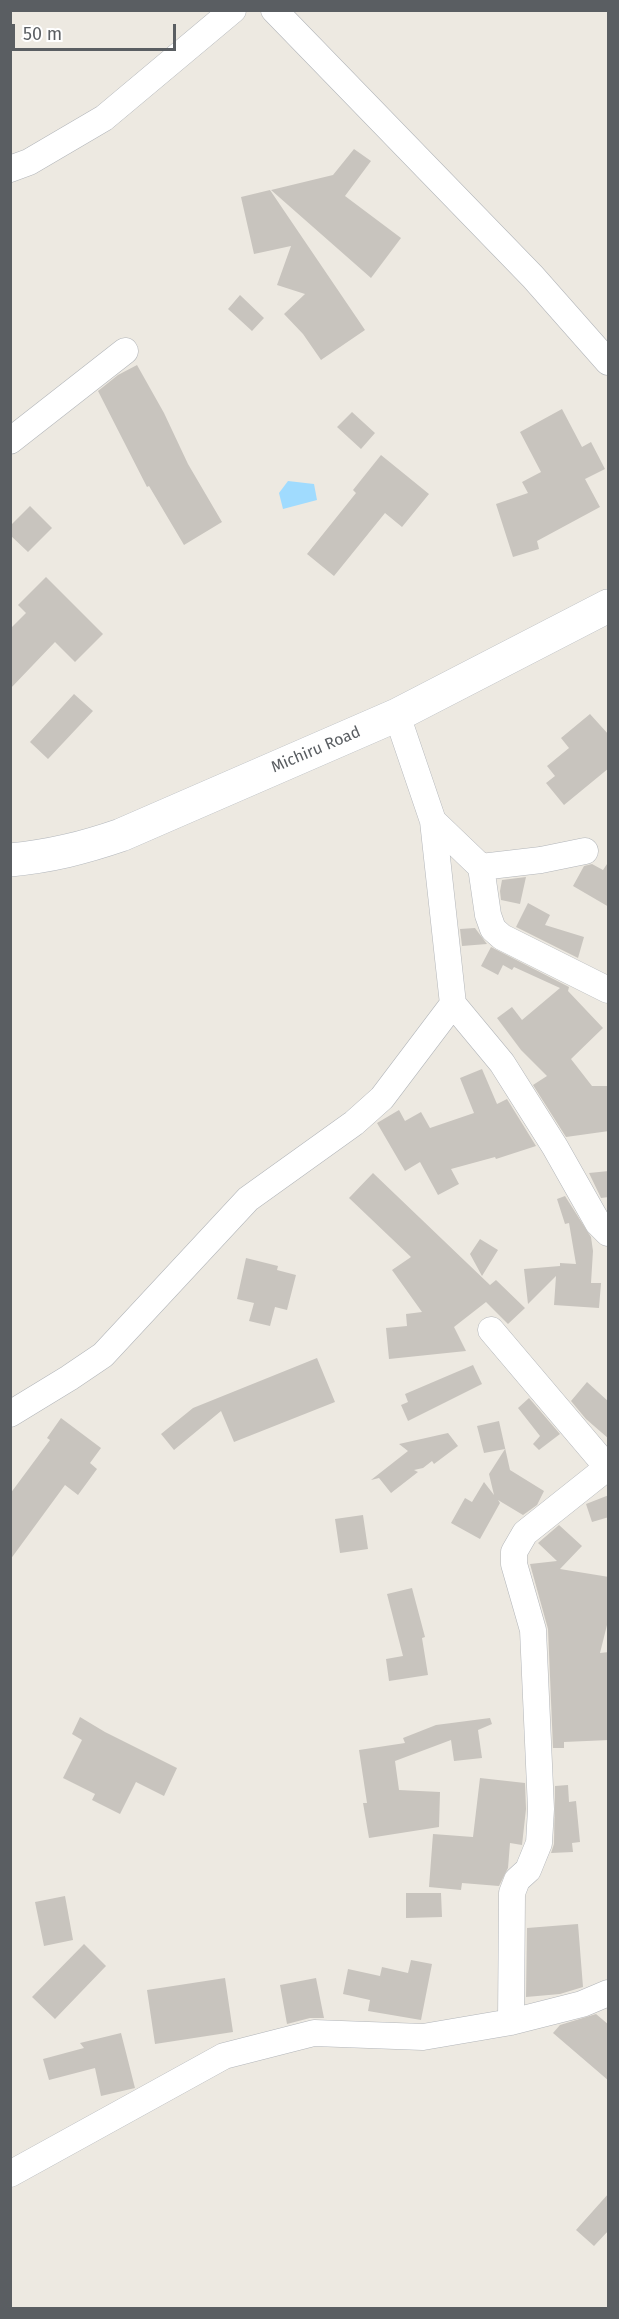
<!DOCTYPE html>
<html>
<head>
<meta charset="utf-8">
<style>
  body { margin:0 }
  #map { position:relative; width:619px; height:2319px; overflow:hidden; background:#ede9e1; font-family:"Fira Sans",sans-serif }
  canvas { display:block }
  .frame { position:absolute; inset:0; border:12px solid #5a5e62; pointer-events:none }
  .scale { position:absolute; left:12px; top:24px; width:164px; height:27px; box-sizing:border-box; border:3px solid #5a5e62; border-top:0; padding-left:8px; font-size:18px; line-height:21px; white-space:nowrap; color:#5a5e62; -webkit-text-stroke:4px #fff; paint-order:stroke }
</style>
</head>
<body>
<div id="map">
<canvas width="619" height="2319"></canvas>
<div class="frame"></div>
<div class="scale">50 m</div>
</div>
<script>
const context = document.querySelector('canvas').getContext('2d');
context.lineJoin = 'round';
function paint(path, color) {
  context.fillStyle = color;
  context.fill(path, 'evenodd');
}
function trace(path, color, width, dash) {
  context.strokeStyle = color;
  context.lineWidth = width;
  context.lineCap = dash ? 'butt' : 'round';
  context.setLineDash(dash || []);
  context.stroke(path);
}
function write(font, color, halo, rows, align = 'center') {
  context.font = font + ' "Fira Sans",sans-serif';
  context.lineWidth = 5;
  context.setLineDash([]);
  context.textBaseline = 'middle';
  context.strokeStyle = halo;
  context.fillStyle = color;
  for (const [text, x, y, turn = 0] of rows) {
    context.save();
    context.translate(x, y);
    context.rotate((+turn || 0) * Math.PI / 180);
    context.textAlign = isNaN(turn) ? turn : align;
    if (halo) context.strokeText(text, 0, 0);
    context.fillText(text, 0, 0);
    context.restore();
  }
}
paint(new Path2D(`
  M 288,481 L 314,484 L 317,500 L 283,509 L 279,493 Z`), '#a0dbfe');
paint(new Path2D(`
  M 354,149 L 371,161 L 345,196 L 401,238 L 371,278 L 271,190 L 333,175 Z
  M 270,190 L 365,330 L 321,360 L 303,334 L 284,314 L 305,294 L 277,285 L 291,246 L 254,254 L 241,197 Z
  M 240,295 L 264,318 L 252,331 L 228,309 Z
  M 137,365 L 164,413 L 188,464 L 222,522 L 184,545 L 149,486 L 147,487 L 98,391 L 118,375 Z
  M 562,409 L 582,447 L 591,442 L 605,469 L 585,479 L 600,507 L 537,541 L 539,549 L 513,557 L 496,504 L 528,493 L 522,482 L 541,472 L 520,432 Z
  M 352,412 L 375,433 L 361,449 L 337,427 Z
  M 381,455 L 429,494 L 402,527 L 385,513 L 334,576 L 307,554 L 356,493 L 353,490 Z
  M 30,506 L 52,528 L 28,552 L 10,535 L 10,526 Z
  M 46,577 L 103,634 L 75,662 L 55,642 L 10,689 L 10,629 L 26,613 L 18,605 Z
  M 74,694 L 93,711 L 48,759 L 30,742 Z
  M 590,714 L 609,735 L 609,768 L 564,805 L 546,783 L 555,776 L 547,766 L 569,748 L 561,738 Z
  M 609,861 L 609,907 L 573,886 L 584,866 L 592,864 L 603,870 Z
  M 526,877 L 520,904 L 501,900 L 500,891 L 502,880 Z
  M 528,903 L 550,915 L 545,925 L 584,937 L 578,958 L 516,927 Z
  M 475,928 L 487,944 L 462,946 L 460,929 Z
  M 491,947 L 569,987 L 568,991 L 603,1028 L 571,1059 L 592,1086 L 609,1086 L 609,1131 L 566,1137 L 533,1085 L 547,1076 L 521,1050 L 497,1018 L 512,1007 L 522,1020 L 560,988 L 514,967 L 512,970 L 503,965 L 498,975 L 481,966 Z
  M 482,1069 L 497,1104 L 507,1099 L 536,1146 L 496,1159 L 495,1157 L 451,1169 L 459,1184 L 438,1195 L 420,1162 L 405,1171 L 377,1123 L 399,1110 L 405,1121 L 421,1112 L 430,1128 L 474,1113 L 460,1078 Z
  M 609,1171 L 609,1197 L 601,1198 L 589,1173 Z
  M 373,1173 L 490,1285 L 496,1280 L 525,1308 L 508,1324 L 486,1302 L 454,1327 L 466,1351 L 389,1359 L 386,1328 L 407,1326 L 406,1314 L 422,1312 L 392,1270 L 411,1257 L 349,1198 Z
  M 565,1196 L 591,1237 L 593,1251 L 591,1283 L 601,1283 L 599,1308 L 554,1305 L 556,1276 L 528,1304 L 524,1269 L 560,1266 L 560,1263 L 576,1264 L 569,1223 L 565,1224 L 557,1199 Z
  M 480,1239 L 498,1250 L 482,1276 L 470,1254 Z
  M 246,1258 L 278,1266 L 277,1270 L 296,1275 L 287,1310 L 275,1307 L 270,1326 L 249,1321 L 254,1303 L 237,1299 Z
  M 317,1358 L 335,1402 L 234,1442 L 221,1411 L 174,1450 L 161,1434 L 193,1408 Z
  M 473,1365 L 482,1384 L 408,1421 L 401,1405 L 408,1402 L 405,1394 Z
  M 587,1382 L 609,1402 L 609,1439 L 586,1419 L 571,1401 Z
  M 529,1398 L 560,1434 L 539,1450 L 533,1444 L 540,1436 L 518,1408 Z
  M 61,1418 L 101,1448 L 90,1463 L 97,1469 L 78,1495 L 65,1485 L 10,1560 L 10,1494 L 50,1440 L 47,1438 Z
  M 499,1421 L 510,1470 L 544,1491 L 537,1505 L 523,1515 L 498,1500 L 500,1503 L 480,1539 L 451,1523 L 465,1498 L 472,1502 L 484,1482 L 494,1495 L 489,1474 L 505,1449 L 484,1453 L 477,1426 Z
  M 448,1433 L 458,1446 L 434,1464 L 432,1461 L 423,1468 L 414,1470 L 418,1472 L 391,1493 L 379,1478 L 371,1480 L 408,1451 L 399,1444 Z
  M 609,1495 L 609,1517 L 592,1522 L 586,1504 Z
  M 363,1515 L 368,1549 L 340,1553 L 335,1519 Z
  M 559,1525 L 582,1546 L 560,1569 L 609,1577 L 609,1617 L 600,1653 L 609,1652 L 609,1740 L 564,1742 L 564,1748 L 553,1748 L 548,1629 L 530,1564 L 557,1561 L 538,1543 Z
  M 412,1588 L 425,1637 L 422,1638 L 428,1675 L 389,1681 L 386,1659 L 403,1656 L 387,1594 Z
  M 80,1717 L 105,1732 L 177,1768 L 164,1796 L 136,1782 L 120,1814 L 92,1800 L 95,1794 L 63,1778 L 82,1740 L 72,1734 Z
  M 490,1718 L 492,1724 L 478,1730 L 482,1758 L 454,1761 L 451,1740 L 395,1761 L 399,1790 L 440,1792 L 439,1827 L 369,1838 L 363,1803 L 367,1803 L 359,1750 L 405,1743 L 403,1738 L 436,1725 Z
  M 480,1778 L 525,1783 L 526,1809 L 522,1845 L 510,1843 L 508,1868 L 499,1886 L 462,1883 L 461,1890 L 429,1887 L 433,1834 L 473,1837 Z
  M 568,1785 L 569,1802 L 576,1801 L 580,1842 L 572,1843 L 573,1852 L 551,1853 L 554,1844 L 555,1786 Z
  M 406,1893 L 441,1893 L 442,1917 L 406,1918 Z
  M 65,1896 L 73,1940 L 44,1946 L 35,1902 Z
  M 578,1924 L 583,1987 L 560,1994 L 526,1997 L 527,1928 Z
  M 84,1944 L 106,1966 L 55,2019 L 32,1997 Z
  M 411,1960 L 432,1964 L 421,2020 L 368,2011 L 370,2000 L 343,1994 L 348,1969 L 380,1976 L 382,1967 L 408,1973 Z
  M 225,1978 L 233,2032 L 155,2044 L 147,1990 Z
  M 316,1978 L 324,2018 L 310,2018 L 287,2024 L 280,1985 Z
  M 596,2014 L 609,2025 L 609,2081 L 553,2033 L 560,2025 Z
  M 121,2033 L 135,2088 L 101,2096 L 95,2068 L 49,2080 L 43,2059 L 84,2048 L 80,2043 Z
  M 609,2193 L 609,2230 L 594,2246 L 576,2230 Z`), '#c8c4be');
const street = new Path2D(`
  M 274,10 L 533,277 L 608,362
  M 10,169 L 29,162 L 104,118 L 233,10
  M 10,441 L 125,351
  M 397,715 L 433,821 L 481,867 L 488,915 L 493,929 L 502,937 L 608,990
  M 433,821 L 453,1004 L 502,1063 L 555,1147 L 598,1223 L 608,1233
  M 481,867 L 541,860 L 585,851
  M 491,1330 L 608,1468
  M 10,1414 L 69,1378 L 103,1355 L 248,1199 L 354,1123 L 382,1098 L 453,1004
  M 511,2022 L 512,1893 L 517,1880 L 528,1870 L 539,1843 L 541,1809 L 533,1630 L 514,1564 L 514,1552 L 525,1533 L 608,1467
  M 10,2174 L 224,2056 L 314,2033 L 423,2037 L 511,2022 L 582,2004 L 608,1993`);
const secondary = new Path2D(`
  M 10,860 C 51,856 83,848 121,835 L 397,715 L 608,606`);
trace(street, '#b2b5b9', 27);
trace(secondary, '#b3b7bc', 34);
trace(street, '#fff', 26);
trace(secondary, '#fff', 33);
write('16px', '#5a5e62', '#fff', [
  ["Michiru Road",316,750,-23]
]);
</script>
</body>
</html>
